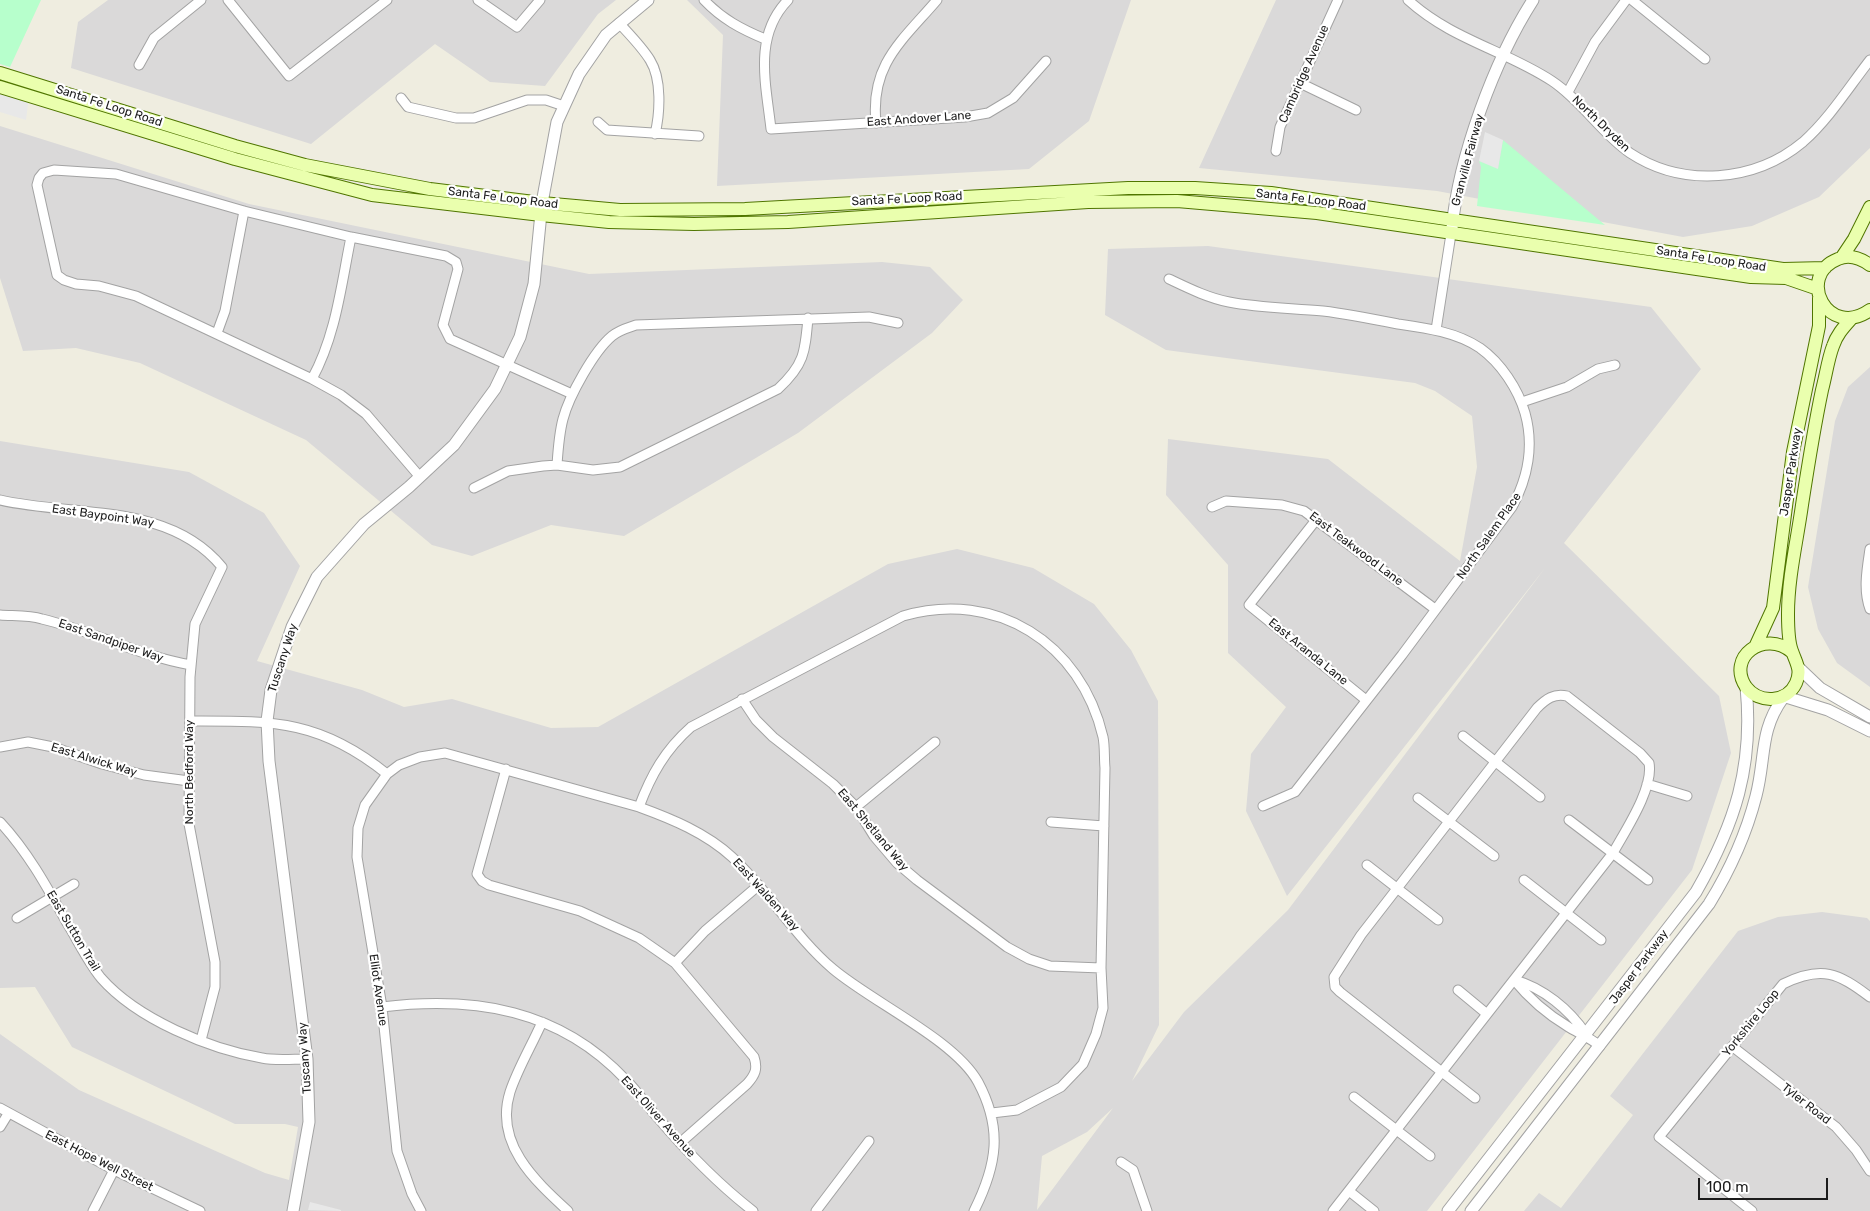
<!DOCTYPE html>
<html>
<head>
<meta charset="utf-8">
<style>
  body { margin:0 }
  #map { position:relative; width:1870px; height:1211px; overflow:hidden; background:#efede0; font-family:Rubik,sans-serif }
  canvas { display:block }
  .scale { position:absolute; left:1698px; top:1178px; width:130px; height:22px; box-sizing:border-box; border:2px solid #1c1c1c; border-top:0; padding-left:6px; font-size:15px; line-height:18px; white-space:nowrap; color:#1c1c1c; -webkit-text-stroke:4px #fff; paint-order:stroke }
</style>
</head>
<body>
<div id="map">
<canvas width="1870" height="1211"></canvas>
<div class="scale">100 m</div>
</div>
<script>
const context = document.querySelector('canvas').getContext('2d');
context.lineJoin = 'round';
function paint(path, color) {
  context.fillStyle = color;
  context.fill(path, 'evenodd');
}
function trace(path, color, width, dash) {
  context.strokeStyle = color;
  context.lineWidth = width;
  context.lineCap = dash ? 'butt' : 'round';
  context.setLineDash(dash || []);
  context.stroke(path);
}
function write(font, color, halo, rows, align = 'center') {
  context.font = font + ' Rubik,sans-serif';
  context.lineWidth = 4.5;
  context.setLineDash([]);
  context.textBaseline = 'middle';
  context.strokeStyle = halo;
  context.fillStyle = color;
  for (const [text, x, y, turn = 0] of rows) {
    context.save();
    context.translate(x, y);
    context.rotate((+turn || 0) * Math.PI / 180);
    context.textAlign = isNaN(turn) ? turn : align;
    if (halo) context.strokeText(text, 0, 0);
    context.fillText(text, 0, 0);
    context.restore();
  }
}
paint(new Path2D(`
  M 108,0 L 616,0 L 598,14 L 545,86 L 490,82 L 435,44 L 311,144 L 71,68 L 78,22 Z
  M 687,0 L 1131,0 L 1089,121 L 1029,169 L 717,186 L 723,35 Z
  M 1276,0 L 1870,0 L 1870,148 L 1819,197 L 1752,226 L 1683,237 L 1437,191 L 1199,168 Z
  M 0,126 L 249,204 L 589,274 L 882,262 L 930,267 L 963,300 L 932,333 L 798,433 L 624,536 L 551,525 L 472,556 L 432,545 L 306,440 L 140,363 L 76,348 L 23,351 L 0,278 Z
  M 1208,246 L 1651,307 L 1701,369 L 1564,543 L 1719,696 L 1731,753 L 1692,870 L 1427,1211 L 0,1211 L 0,1034 L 79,1090 L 265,1173 L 289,1180 L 298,1127 L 285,1124 L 235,1124 L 72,1047 L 35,987 L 0,988 L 0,441 L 189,472 L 264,513 L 300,566 L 257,661 L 362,690 L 404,707 L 452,699 L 551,728 L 598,727 L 888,564 L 957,549 L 1033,568 L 1094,604 L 1131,650 L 1158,701 L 1159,1025 L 1132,1081 L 1184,1012 L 1288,910 L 1545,568 L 1287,896 L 1246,811 L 1251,754 L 1286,707 L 1228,653 L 1228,565 L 1166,495 L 1168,439 L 1328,459 L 1460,561 L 1477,467 L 1472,416 L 1435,391 L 1415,383 L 1166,350 L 1105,315 L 1108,249 ZM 1113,1108 L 1037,1210 L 1042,1156 L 1087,1132 Z
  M 1870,367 L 1870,687 L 1837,663 L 1818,629 L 1808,587 L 1835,421 L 1848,387 Z
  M 1822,912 L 1867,918 L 1870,921 L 1870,1211 L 1524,1211 L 1539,1193 L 1561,1208 L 1633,1115 L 1610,1096 L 1738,931 L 1778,917 Z`), '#dad9d9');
paint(new Path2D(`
  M 0,0 L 41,0 L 10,67 L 0,64 Z
  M 1503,140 L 1605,225 L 1477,206 L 1481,167 L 1479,161 L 1498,168 Z`), '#b7ffcc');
paint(new Path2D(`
  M 0,87 L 29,96 L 26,120 L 0,112 Z
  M 1485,132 L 1503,140 L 1498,169 L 1479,161 Z
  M 310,1202 L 341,1210 L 341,1211 L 308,1210 Z`), '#e8e8e8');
const minor = new Path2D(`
  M 228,0 L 289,76 L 387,0
  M 478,0 L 517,27 L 540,0
  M 704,0 C 722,19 741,29 765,39
  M 788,0 C 753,36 766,84 771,129 L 965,117 L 988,113 L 1013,98 L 1046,61
  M 1408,0 C 1452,40 1505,50 1552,81 C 1582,101 1602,134 1630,153 C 1683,188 1755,182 1803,142 C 1829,119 1849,87 1870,60
  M 1632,0 L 1705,59
  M 619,23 C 630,35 642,47 650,60 C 662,79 660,113 655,134
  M 139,65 L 154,38 L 201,0
  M 1300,83 L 1356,110
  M 1568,92 L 1595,42 L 1626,0
  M 401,98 L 408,107 L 456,118 L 474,118 L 527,100 L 546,100 L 564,106
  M 598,122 L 607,130 L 699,136
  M 876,123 C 870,64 902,41 937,0
  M 1276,151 L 1280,127 L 1338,0
  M 1169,279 C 1188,288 1208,298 1229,302 C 1259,308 1292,308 1323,311 C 1348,314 1373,319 1398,324 C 1426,328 1456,332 1480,348 C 1501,363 1518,389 1525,413 C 1534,445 1528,478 1512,507 L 1402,655 L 1295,792 L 1263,806
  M 1436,330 L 1451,234
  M 217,333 L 225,311 L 244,211
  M 312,379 C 336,335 341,286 351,237
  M 1522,402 L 1567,387 L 1598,369 L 1615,365
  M 557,465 C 558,450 559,434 563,419 C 569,396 594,351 612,336 C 619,330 627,328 636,325 L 869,317 L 898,323
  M 420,477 L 366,414 L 341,395 L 312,379 L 136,296 L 99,286 L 76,284 L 64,280 L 57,275 L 37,185 L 39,178 L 43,173 L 54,170 L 116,174 L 244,211 L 351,237 L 446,256 L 456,262 L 458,269 L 443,325 L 450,339 L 572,394
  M 474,488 L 508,471 L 543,466 L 557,465 L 593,470 L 620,467 L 778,389 C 804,365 805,353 808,318
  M 0,500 C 74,517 169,502 222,567 L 195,624 L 190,677 L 189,824 L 215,962 L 215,987 L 201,1040
  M 1212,507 L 1226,501 L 1282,505 L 1304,511 L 1435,609
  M 1316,520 L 1249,605 L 1366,700
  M 1870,549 C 1867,569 1863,590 1870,609
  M 0,615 C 14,616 29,615 42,619 C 93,631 139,656 191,665
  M 742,699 L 756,720 L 773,737 L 833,784 L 856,807 L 874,836 L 897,863 L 917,880 L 1007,947 L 1029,959 L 1050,966 L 1101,968
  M 190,721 C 272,721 319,719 387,774
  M 1463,736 L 1540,797
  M 0,747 L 28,742 L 53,747 L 102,764 L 144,775 L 189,781
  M 506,769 L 477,874 L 482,881 L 489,885 L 580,911 L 639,938 L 675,963 L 754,1057 C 758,1069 755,1075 747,1084 L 680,1143
  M 1647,784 L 1687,796
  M 1418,798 L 1494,856
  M 639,807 C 651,775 665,750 691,727 L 903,616 C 996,589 1081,643 1103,737 C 1105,747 1104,758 1105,768 L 1101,968 L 1103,1008 L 1096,1034 L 1083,1064 L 1061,1087 L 1017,1110 L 992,1113
  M 856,807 L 935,742
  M 1569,820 L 1648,880
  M 0,822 C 28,852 47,887 67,923 C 78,941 88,962 101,978 C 137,1019 209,1049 262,1058 C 276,1061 293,1059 307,1059
  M 1051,822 L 1104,826
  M 1367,865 L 1438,920
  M 1524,880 L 1601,940
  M 17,918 L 74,884
  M 675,963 L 705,931 L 759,885
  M 1514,980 C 1528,997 1547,1014 1567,1026 C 1578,1033 1589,1037 1600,1046
  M 1515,980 C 1543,988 1569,1009 1586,1034
  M 1458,990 L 1487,1014
  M 382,1007 C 475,996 559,1009 626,1080 C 638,1092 647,1106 658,1118 C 687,1152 718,1184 753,1211
  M 542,1022 C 532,1045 518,1068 510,1092 C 494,1143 534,1180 568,1211
  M 1733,1047 L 1836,1127 L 1856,1150 L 1870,1171
  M 1354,1097 L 1430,1156
  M 0,1108 L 114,1170 L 200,1211
  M 0,1127 L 8,1114
  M 1121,1162 L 1133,1170 L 1147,1211
  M 1349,1191 L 1374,1211
  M 93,1211 L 114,1170
  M 421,1211 L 412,1194 L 397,1151 L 382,1007 L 357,857 L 358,828 L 365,805 L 387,774 L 399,765 L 420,757 L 445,753 L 639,807 C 672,819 706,833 732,857 C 769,891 795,937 833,969 C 872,1002 955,1040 978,1082 C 1003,1129 997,1165 974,1211
  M 816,1211 L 869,1141
  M 1333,1211 L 1613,853 C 1625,831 1654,788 1649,763 L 1640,753 L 1567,696 C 1554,693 1546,699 1537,708 L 1361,935 L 1334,977 L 1335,987 L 1340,992 L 1475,1098
  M 1752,1211 L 1659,1137 L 1783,984 C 1822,965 1838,973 1870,997`);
const tertiary = new Path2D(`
  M 1452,228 C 1459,156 1494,61 1533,0
  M 1799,668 L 1820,688 L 1870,717
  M 1786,697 L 1828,710 L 1870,731
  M 293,1211 L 309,1122 L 307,1059 L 269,761 L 267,721 L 271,690 L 292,627 L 317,577 L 364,524 L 409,487 L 454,445 L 495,389 L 520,337 L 534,284 L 542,203 L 557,122 L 579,74 L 606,35 L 648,0
  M 1448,1211 L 1696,892 C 1735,824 1754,766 1746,687
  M 1471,1211 L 1709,904 C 1730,870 1746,835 1756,796 C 1766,758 1759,731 1783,698`);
const secondary = new Path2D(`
  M 0,73 L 235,146 L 305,165 L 430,189 L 542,203 L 620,210 L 745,209 L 1128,188 L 1195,188 L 1271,193 L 1783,269 L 1825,268
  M 0,87 L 235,159 L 372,195 L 541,215 L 609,222 L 694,224 L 788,222 L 1088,202 L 1177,201 L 1317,213 L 1751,277 L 1786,278 L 1818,289
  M 1842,257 L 1854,239 L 1870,207
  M 1870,265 C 1860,258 1849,254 1838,259 C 1795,276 1828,340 1870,310
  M 1756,645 L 1773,608 L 1793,452 L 1819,326 L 1819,298
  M 1792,652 C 1764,629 1726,657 1746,687 C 1759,704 1787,703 1796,683 C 1802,670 1796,663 1792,651 C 1788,641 1788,625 1788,614 C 1788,578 1797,541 1802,505 C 1808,466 1814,428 1822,390 C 1826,375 1828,359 1833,346 C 1837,334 1844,327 1852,318`);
trace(minor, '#a3a3a3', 11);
trace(tertiary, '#a3a3a3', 13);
trace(secondary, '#507600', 14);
trace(minor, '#fff', 9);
trace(tertiary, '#fff', 11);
trace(secondary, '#eaffae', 12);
write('12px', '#1c1c1c', '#fff', [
  ["Cambridge Avenue",1304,74,-66],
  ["Santa Fe Loop Road",109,106,18],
  ["East Andover Lane",919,119,-4],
  ["North Dryden",1601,124,44],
  ["Granville Fairway",1468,160,-75],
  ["Santa Fe Loop Road",503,198,7],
  ["Santa Fe Loop Road",907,199,-3],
  ["Santa Fe Loop Road",1311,200,7],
  ["Santa Fe Loop Road",1711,259,9],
  ["Jasper Parkway",1791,472,-81],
  ["East Baypoint Way",103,516,8],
  ["North Salem Place",1489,536,-55],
  ["East Teakwood Lane",1356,549,37],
  ["East Sandpiper Way",111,641,19],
  ["East Aranda Lane",1308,652,39],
  ["Tuscany Way",283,658,-72],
  ["East Alwick Way",94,760,17],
  ["North Bedford Way",190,772,-90],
  ["East Shetland Way",873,830,50],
  ["East Walden Way",766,895,48],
  ["East Sutton Trail",73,931,59],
  ["Jasper Parkway",1639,967,-53],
  ["Elliot Avenue",378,990,82],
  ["Yorkshire Loop",1751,1023,-51],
  ["Tuscany Way",305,1058,-94],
  ["Tyler Road",1806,1104,38],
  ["East Oliver Avenue",658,1117,48],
  ["East Hope Well Street",99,1161,27]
]);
</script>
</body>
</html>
